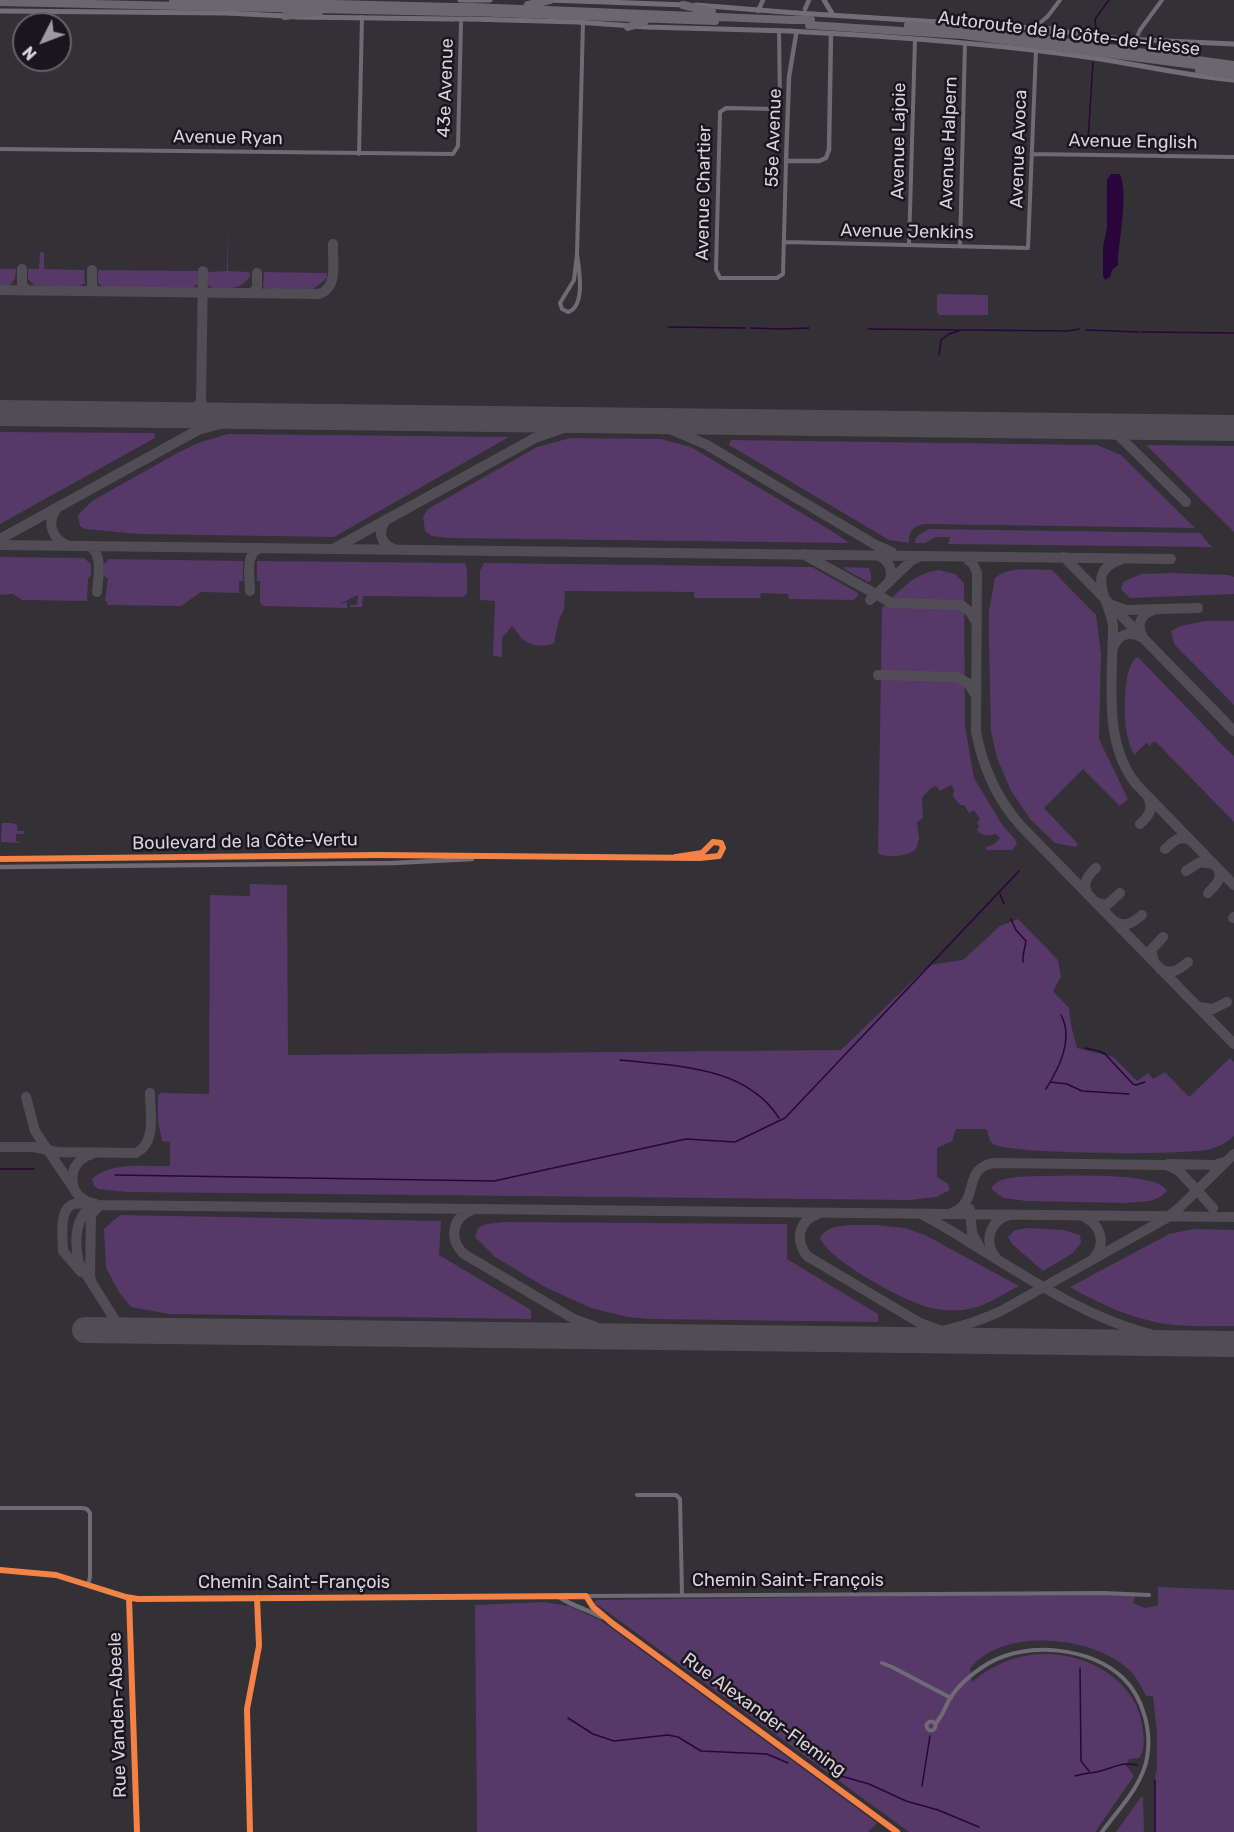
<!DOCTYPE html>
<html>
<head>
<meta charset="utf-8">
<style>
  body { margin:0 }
  #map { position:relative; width:1234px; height:1832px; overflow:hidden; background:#333036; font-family:Rubik,sans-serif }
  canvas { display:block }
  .north { position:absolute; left:12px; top:12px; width:60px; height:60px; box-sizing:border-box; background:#1a161d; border:2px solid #666269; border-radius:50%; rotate:228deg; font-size:16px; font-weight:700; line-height:24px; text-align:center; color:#d8d3dc }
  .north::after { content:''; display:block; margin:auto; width:21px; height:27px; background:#9e9aa2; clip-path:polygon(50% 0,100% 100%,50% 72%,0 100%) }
</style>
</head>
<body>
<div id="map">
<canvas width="1234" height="1832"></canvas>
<div class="north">N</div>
</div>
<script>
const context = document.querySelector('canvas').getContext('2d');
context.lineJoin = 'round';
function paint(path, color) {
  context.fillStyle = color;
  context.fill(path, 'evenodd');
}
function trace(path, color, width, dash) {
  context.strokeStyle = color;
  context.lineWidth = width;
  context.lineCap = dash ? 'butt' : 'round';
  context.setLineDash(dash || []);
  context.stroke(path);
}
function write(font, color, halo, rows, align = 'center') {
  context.font = font + ' Rubik,sans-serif';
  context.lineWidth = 5;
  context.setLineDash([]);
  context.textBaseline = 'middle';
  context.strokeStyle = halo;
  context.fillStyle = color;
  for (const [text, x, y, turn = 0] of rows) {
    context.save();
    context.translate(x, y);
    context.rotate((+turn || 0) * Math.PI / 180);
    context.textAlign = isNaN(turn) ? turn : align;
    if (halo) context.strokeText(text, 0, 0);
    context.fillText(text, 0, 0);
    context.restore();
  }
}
paint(new Path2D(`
  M 227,226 L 228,271 L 249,272 L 250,276 C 242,287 237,288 225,288 C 218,288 213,290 207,284 L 207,272 L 227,271 Z
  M 40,252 L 44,253 L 44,269 L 84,270 L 85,283 L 78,287 L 34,285 L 28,279 L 28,269 L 39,269 Z
  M 0,269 L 16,269 L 15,279 L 10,285 L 0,286 Z
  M 98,270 L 199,271 L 199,283 L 192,288 L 103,287 L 98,283 Z
  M 264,272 L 327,273 L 327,278 L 312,290 L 267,290 L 263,286 Z
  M 937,294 L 988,295 L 988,315 L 939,315 L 937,312 Z
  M 0,432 L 154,433 L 155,438 L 0,524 Z
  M 228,434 L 509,437 L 334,537 L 139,534 L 85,529 L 80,526 L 78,515 L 92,501 L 179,452 L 198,443 Z
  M 570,438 L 661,439 L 691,447 L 835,533 L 849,543 L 449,538 L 432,536 L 425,531 L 423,517 L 427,510 L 433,506 L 537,447 Z
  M 731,440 L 1097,445 L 1121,455 L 1195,528 L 924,524 C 913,526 908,532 909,543 L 889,540 L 729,445 Z
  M 1146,445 L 1234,446 L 1234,532 Z
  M 929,529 L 1200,533 L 1212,547 L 948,544 L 950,537 L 936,537 L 925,543 L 914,543 L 918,535 Z
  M 0,557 L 84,558 L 91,564 L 91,575 L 88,579 L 87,601 L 22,600 L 13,594 L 0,595 Z
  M 109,559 L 243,561 L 243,581 L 239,581 L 239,593 L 201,592 L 181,606 L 108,605 L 105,600 L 108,579 L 104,576 L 104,564 Z
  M 257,561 L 465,563 L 467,571 L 467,594 L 462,597 L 363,596 L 362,607 L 350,607 L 350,605 L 357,605 L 358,595 L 339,604 L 347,602 L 347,608 L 264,606 L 260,603 L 260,581 L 257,581 Z
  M 484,563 L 812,567 L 858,593 L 858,596 L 853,600 L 789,599 L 788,594 L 761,593 L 760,598 L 694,598 L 694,592 L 565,591 L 564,610 L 559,619 L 554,643 C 545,648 529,646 521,638 C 518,634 516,630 512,626 L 502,638 L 502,657 L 493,656 L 495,601 L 480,600 L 480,571 Z
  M 845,567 L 869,568 L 871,573 L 871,581 L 868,582 L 844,569 Z
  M 939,570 L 955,574 L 964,583 L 965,726 L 974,778 L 1003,826 L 1015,839 L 1017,844 L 1012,850 L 986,850 L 986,847 L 993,845 L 1000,838 L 996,834 C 988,836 982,836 977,830 L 979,826 L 977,822 L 980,819 L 974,810 L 969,813 L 964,805 L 960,805 L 953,796 L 954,789 L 951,785 L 940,791 L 936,786 L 931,788 L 922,798 L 923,818 L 917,822 L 919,839 L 916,849 C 909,856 887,859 878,853 L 882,608 C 899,591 914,573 939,570 Z
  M 1052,570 L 1096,615 L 1101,654 L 1099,739 L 1128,799 L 1120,806 L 1083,769 L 1044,808 L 1078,844 L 1076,847 L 1055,843 L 1031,820 L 1011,791 L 997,758 L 991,732 L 989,644 L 989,611 L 995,578 C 1009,566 1034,570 1052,570 Z
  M 1172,573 L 1229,575 L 1234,577 L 1234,594 L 1130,598 L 1121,589 L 1123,582 L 1141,574 Z
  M 1204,621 L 1234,621 L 1234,705 L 1174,644 L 1171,631 L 1181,626 Z
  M 1138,657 L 1216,738 L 1217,740 L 1234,756 L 1234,822 L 1156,742 L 1152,742 L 1150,746 L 1146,743 L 1134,755 C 1130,747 1127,737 1126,728 C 1124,714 1123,662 1138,657 Z
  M 2,823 L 12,823 L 17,825 L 17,831 L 24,831 L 24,834 L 16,834 L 16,841 L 21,843 L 1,842 Z
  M 250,884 L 287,885 L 288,1055 L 841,1050 L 929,965 L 963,960 L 1000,926 L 1018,919 L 1058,960 L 1061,977 L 1053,991 L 1069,1008 L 1071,1025 L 1077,1048 L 1113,1057 L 1137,1081 L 1148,1073 L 1153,1079 L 1165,1072 L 1189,1097 L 1230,1058 L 1234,1062 L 1234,1136 C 1225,1144 1217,1148 1206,1150 C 1182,1155 1003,1155 992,1143 C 989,1140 988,1133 987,1130 L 985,1129 L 956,1129 L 952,1141 L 937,1148 L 937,1177 L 948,1184 L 950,1190 L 936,1197 L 910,1200 L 127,1192 L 99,1189 L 94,1186 L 92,1179 C 112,1161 145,1167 170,1166 L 170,1142 L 162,1141 L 158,1121 L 158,1096 L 160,1093 L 209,1094 L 210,895 L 250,896 Z
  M 1038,1176 C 1060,1176 1160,1171 1167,1191 L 1160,1197 L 1150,1201 L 1125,1203 L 1026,1201 L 1003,1198 L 991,1189 C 997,1175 1024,1177 1038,1176 Z
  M 120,1215 L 441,1221 L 439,1255 L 531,1310 L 531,1319 L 169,1314 L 131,1307 L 119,1292 L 106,1268 L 104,1229 Z
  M 505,1222 L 787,1224 L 787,1259 L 878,1314 L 878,1322 L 650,1319 L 627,1317 L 591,1308 L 545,1287 L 495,1257 L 475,1237 L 478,1228 L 486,1224 Z
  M 875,1225 L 905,1228 L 925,1235 L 1019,1286 C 1001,1295 983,1308 963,1310 C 952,1311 938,1310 927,1307 C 903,1300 828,1260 820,1238 C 829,1221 858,1226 875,1225 Z
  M 1028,1228 L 1063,1230 L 1080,1235 L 1081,1243 L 1073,1253 L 1043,1271 L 1012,1244 L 1008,1237 L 1015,1230 Z
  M 1194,1229 L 1234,1230 L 1234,1326 C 1211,1326 1187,1327 1165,1324 C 1131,1318 1099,1304 1070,1287 L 1169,1234 Z
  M 1158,1587 L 1234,1590 L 1234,1832 L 1155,1832 L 1155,1776 L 1157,1770 L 1157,1734 L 1153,1696 L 1146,1696 C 1141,1686 1136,1676 1128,1669 C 1094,1636 1001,1626 970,1669 L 972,1682 C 984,1672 1001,1662 1016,1658 C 1068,1643 1139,1672 1143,1732 C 1144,1741 1145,1751 1139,1758 L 1129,1759 L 1126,1765 L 1134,1776 L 1095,1832 L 909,1832 L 598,1605 L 593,1605 L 595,1601 L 598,1600 L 1136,1593 L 1133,1603 L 1145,1608 L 1158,1605 Z
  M 544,1602 L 569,1606 L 600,1620 L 877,1823 L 868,1832 L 477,1832 L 475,1605 Z
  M 1141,1797 L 1143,1797 L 1144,1832 L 1116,1832 Z`), '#563869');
paint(new Path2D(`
  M 1111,174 L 1120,174 C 1129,198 1118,239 1118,265 L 1112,270 L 1110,277 L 1105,280 L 1103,276 L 1103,247 L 1107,228 L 1107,180 Z`), '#2a053b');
trace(new Path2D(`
  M 1096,31 L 1095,19 L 1109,0
  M 1088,141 L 1093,62
  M 669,327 L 745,328
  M 751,328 L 783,329 L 809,328
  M 868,329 L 1068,331 L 1079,329
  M 1086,330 L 1139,332
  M 1142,332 L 1234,333
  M 939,355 L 941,340 L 949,334 L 961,330
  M 1000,894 L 1004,904
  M 1011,919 L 1016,930 L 1026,941 L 1023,956 L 1023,962
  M 1085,1048 L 1099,1051 L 1105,1054 L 1133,1084 L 1136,1085 L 1145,1082
  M 620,1060 C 676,1066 746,1066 779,1118
  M 1050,1082 L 1067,1084 L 1082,1091 L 1129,1094
  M 1046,1089 C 1059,1068 1074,1039 1061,1015
  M 0,1169 L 34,1169
  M 115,1175 L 494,1181 L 686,1139 L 735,1142 L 785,1118 L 1019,871
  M 1080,1668 L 1081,1761 L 1089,1771
  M 568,1718 L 593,1734 L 614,1741 L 668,1735 L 678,1737 L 701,1751 L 767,1754 L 788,1763
  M 834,1774 L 869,1784 L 906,1801 L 938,1810 L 979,1827
  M 1075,1776 C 1085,1773 1096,1773 1104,1770 C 1117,1766 1123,1762 1137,1765
  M 922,1786 L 930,1736
  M 1155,1832 L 1155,1780`), '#2a053b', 1.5);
trace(new Path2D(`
  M 22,269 L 22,285 L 28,291
  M 92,270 L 92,286 L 96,291
  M 203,271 L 201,401 L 206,411 L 217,416
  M 0,290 L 319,294 C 339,288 332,261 333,244
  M 252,293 L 257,288 L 257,273
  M 183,415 L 195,411 L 201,401
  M 1094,427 L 1119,436 L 1186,502
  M 58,507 C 46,521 51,538 67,545
  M 387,519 C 377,531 380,544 394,549
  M 0,539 L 198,430 L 243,418 L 308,417
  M 0,545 L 1171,559
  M 88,546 C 104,552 98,578 97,592
  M 335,548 L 535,438 L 569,426 L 602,422 L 645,423 L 672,430 L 707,445 L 874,544 L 892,552
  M 803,554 L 892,603 L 961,605 L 970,612 L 976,622
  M 876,555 C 889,559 894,570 889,582
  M 965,557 L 973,564 L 977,573 L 976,732 C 983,768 997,799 1021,826 L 1234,1044
  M 1064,557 L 1234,731
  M 1120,560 C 1084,572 1110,602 1113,625 C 1113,677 1102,742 1136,784 L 1234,885
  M 250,591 C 250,577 244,552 261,548
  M 870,600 L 912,560 L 921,556
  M 1112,605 L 1126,610 L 1198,608
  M 1143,637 C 1136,625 1140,614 1154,610
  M 1113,648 C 1118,634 1129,631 1141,637
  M 878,675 L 956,677 L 968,683 L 975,694
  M 1140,824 C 1149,816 1154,809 1148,797
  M 1165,849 C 1173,842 1179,835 1190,840
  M 1186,871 L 1200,862 L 1213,864
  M 1208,893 C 1215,885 1223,880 1218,869
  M 1088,895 C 1082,884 1087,876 1096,868
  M 1095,902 L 1107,905 L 1120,893
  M 1233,918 L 1234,917
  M 1114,921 C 1125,928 1133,923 1142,915
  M 1154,962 L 1151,950 L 1163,937
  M 1160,969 C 1171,975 1179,970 1188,962
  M 1199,1007 L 1213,1009 L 1227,1002
  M 26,1097 L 35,1131 L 78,1195 L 86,1201 L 96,1204
  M 0,1147 L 34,1147 L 57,1152 L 136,1153 C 157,1142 150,1113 150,1093
  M 1168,1164 L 1215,1165 L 1224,1162
  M 74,1188 C 69,1172 76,1159 92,1154
  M 970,1209 L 972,1233 L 980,1248
  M 472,1210 C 451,1218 449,1240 464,1254 L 574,1319 L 609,1332 L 640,1337
  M 951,1213 C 982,1203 960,1166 996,1163 L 1167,1165 L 1179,1171 L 1213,1208
  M 818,1214 C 798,1221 795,1240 807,1256 L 920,1323 L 956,1336 L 988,1341
  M 921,1214 C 943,1225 964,1239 985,1252 C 1058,1297 1125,1340 1213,1344
  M 1080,1215 C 1100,1222 1108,1243 1093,1259
  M 997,1259 C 983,1243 989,1221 1009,1215
  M 81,1272 L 63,1251 C 63,1239 58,1208 74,1204 C 79,1203 85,1204 89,1204
  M 92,1283 L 90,1276 L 91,1215 L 99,1206
  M 136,1331 L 127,1329 L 117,1323 L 79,1263 C 74,1242 74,1214 96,1205 L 1234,1217
  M 876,1340 C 919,1338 962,1329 1001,1311 L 1165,1219 L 1179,1208 L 1234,1154`), '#504e54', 10);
trace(new Path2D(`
  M 0,413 L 1234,428
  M 85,1330 L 1234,1344`), '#504e54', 26);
trace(new Path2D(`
  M 1034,28 L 1048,16 L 1060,0
  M 779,30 L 780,103 L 779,108 L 775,109 L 726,108 L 720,112 L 716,270 L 720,278 L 777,278 L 783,274 L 786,161
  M 1136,39 L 1140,30 L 1162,0
  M 0,149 L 453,154 L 458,146 L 461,23
  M 359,154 L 362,17
  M 1032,154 L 1234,157
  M 785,242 L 1028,248 L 1036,50
  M 909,245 L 915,39
  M 960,246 L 965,43
  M 577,254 C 579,269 586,306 568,312 L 562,309 L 560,303 L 574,280 L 577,254 L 583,23
  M 637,1495 L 676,1495 L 680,1499 L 682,1595
  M 0,1508 L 82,1508 L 87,1509 L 90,1513 L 90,1577 L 88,1585
  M 586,1596 L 1103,1593 L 1149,1595
  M 129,1598 L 137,1832
  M 882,1663 L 892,1667 L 951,1698
  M926.5 1726a4.5 4.5 0 1 1 9 0a4.5 4.5 0 1 1-9 0Z
  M 935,1724 C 942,1717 945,1708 949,1700 C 958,1685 974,1672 989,1663 C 1027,1641 1090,1647 1123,1678 C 1143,1697 1152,1731 1147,1758 C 1142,1786 1118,1810 1102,1832`), '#6f6b74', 4);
trace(new Path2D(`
  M 805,9 L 809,0
  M 758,11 L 763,0
  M 796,35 L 789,77 L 786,161 L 819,161 L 826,158 L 829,150 L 831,33
  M 0,859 L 377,855 L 700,858 L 719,856 L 723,848 L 721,843 L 713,842 L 702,853 L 676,857
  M 0,867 L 393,863 L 472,859
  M 0,1570 L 56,1575 L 126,1597 L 138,1599 L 586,1596 L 593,1607 L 612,1623 L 897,1832
  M 558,1596 C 570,1606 588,1609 601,1617
  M 250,1832 L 247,1709 L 259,1646 L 257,1598`), '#6f6b74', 4.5);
trace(new Path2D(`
  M 471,0 L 490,0
  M 549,0 L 686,5
  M 824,0 L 833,15
  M 696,5 L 796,13
  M 0,11 L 226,13 L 286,16
  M 813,14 L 1033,28 L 1122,39 L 1234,44
  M 295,17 L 452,19
  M 470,19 L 577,22 L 646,27 L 790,31
  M 806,32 C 903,37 998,44 1094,58 C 1141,65 1187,76 1234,80`), '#736d77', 5);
trace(new Path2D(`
  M 173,0 L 453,7
  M 0,2 L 452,12
  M 528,5 L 550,0
  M 683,5 L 712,12
  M 471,7 L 793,20
  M 471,12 L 715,21
  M 285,16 L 319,12
  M 809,25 L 963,35 L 1234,70
  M 908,25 L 999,33 L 1234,65
  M 628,27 L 644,22
  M 1029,33 L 1051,30
  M 1199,70 L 1234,76`), '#6b676f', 8);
trace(new Path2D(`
  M 460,0 L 471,0
  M 796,13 L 813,14
  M 452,19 L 470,19
  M 790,31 L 806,32`), '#736d77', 5);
trace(new Path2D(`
  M 453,7 L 471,7
  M 452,12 L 471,12
  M 793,20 L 811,20`), '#6b676f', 8);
trace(new Path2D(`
  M 0,859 L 377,855 L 700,858 L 719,856 L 723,848 L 721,843 L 713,842 L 702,853 L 676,857
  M 0,1570 L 56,1575 L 126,1597 L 138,1599 L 586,1596 L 593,1607 L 612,1623 L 897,1832
  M 129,1598 L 137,1832
  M 250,1832 L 247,1709 L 259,1646 L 257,1598`), '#f48246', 6);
write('18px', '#d8d3dc', '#1a161d', [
  ["Autoroute de la Côte-de-Liesse",1069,34,7],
  ["43e Avenue",446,88,-88],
  ["Avenue Ryan",228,138,1],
  ["55e Avenue",774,138,-88],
  ["Avenue Lajoie",899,141,-89],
  ["Avenue English",1133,142,1],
  ["Avenue Halpern",949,143,-88],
  ["Avenue Avoca",1019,149,-88],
  ["Avenue Chartier",704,193,-89],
  ["Avenue Jenkins",907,232,1],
  ["Boulevard de la Côte-Vertu",245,842,-1],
  ["Chemin Saint-François",788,1581],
  ["Chemin Saint-François",294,1583],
  ["Rue Vanden-Abeele",118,1715,-92],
  ["Rue Alexander-Fleming",764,1715,36]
]);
</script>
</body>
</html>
